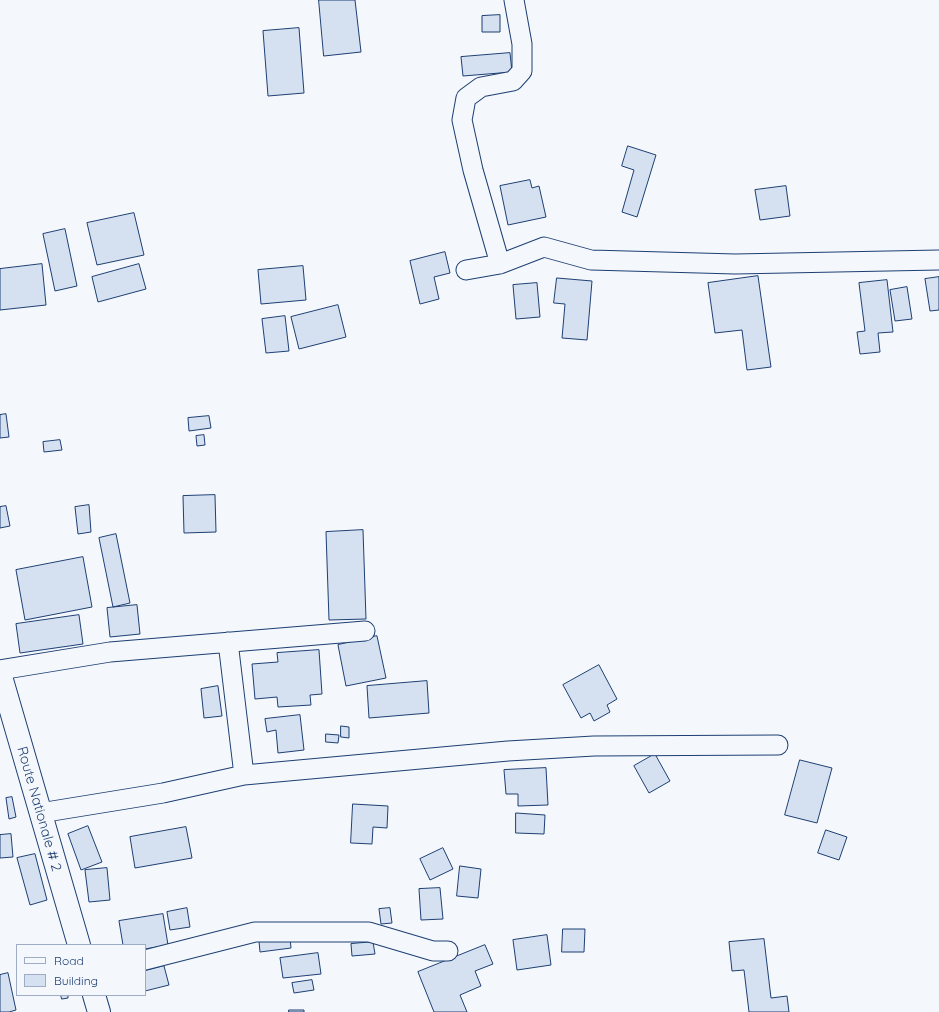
<!DOCTYPE html>
<html>
<head>
<meta charset="utf-8">
<style>
  body { margin:0 }
  #map { position:relative; width:939px; height:1012px; overflow:hidden; background:#f4f7fb; font-family:Quicksand,sans-serif }
  canvas { display:block }
  .legend { position:absolute; left:16px; top:944px; width:130px; height:52px; box-sizing:border-box; background:#f4f7fb; border:1px solid #9eadc5; margin:0; padding:5px 7px; list-style:none; font-size:12px; color:#1d3f73 }
  .legend li { display:flex; align-items:center; gap:8px; height:20px }
  .legend b { width:20px; border:1px solid #9eadc5 }
</style>
</head>
<body>
<div id="map">
<canvas width="939" height="1012"></canvas>
<ul class="legend">
<li><b style="height:5px;background:#f4f7fb"></b>Road</li>
<li><b style="height:11px;background:#d5e0f0"></b>Building</li>
</ul>
</div>
<script>
const context = document.querySelector('canvas').getContext('2d');
context.lineJoin = 'round';
function paint(path, color) {
  context.fillStyle = color;
  context.fill(path, 'evenodd');
}
function trace(path, color, width, dash) {
  context.strokeStyle = color;
  context.lineWidth = width;
  context.lineCap = dash ? 'butt' : 'round';
  context.setLineDash(dash || []);
  context.stroke(path);
}
function write(font, color, halo, rows, align = 'center') {
  context.font = font + ' Quicksand,sans-serif';
  context.lineWidth = 3;
  context.setLineDash([]);
  context.textBaseline = 'middle';
  context.strokeStyle = halo;
  context.fillStyle = color;
  for (const [text, x, y, turn = 0] of rows) {
    context.save();
    context.translate(x, y);
    context.rotate((+turn || 0) * Math.PI / 180);
    context.textAlign = isNaN(turn) ? turn : align;
    if (halo) context.strokeText(text, 0, 0);
    context.fillText(text, 0, 0);
    context.restore();
  }
}
const building = new Path2D(`
  M 319,0 L 355,0 L 361,52 L 324,56 Z
  M 500,15 L 500,32 L 482,32 L 482,16 Z
  M 299,28 L 304,93 L 268,96 L 263,31 Z
  M 510,53 L 512,72 L 463,76 L 461,57 Z
  M 628,146 L 656,155 L 637,217 L 622,212 L 634,170 L 622,166 Z
  M 530,180 L 532,188 L 539,186 L 546,217 L 508,225 L 500,186 Z
  M 786,186 L 790,216 L 760,220 L 755,190 Z
  M 134,213 L 144,255 L 97,265 L 87,223 Z
  M 65,229 L 77,286 L 55,291 L 43,234 Z
  M 445,252 L 450,273 L 434,277 L 439,299 L 420,304 L 410,261 Z
  M 42,264 L 46,305 L 0,310 L 0,269 Z
  M 139,264 L 146,289 L 98,302 L 92,277 Z
  M 303,266 L 306,300 L 261,304 L 258,270 Z
  M 758,276 L 771,367 L 747,370 L 742,330 L 715,333 L 708,283 Z
  M 939,277 L 939,310 L 930,311 L 925,279 Z
  M 557,278 L 592,281 L 587,340 L 562,338 L 565,304 L 554,303 Z
  M 887,280 L 893,332 L 878,333 L 880,352 L 860,354 L 857,332 L 865,331 L 859,283 Z
  M 537,283 L 540,317 L 516,319 L 513,285 Z
  M 907,287 L 912,319 L 895,321 L 890,290 Z
  M 338,305 L 346,337 L 299,349 L 291,317 Z
  M 285,316 L 289,351 L 266,353 L 262,319 Z
  M 6,414 L 9,437 L 0,438 L 0,415 Z
  M 209,416 L 211,428 L 189,431 L 188,418 Z
  M 204,435 L 205,445 L 197,446 L 196,436 Z
  M 60,440 L 62,450 L 44,452 L 43,442 Z
  M 215,495 L 216,532 L 184,533 L 183,496 Z
  M 89,505 L 91,532 L 78,534 L 75,507 Z
  M 6,506 L 10,526 L 0,528 L 0,507 Z
  M 363,530 L 366,619 L 329,620 L 326,532 Z
  M 116,534 L 130,603 L 113,607 L 99,538 Z
  M 83,557 L 92,607 L 25,620 L 16,570 Z
  M 137,605 L 140,634 L 110,637 L 107,608 Z
  M 79,615 L 83,644 L 20,653 L 16,624 Z
  M 377,636 L 386,678 L 346,686 L 338,645 Z
  M 319,650 L 322,694 L 310,695 L 311,705 L 278,707 L 277,697 L 255,699 L 252,664 L 278,662 L 277,653 Z
  M 599,665 L 617,699 L 607,705 L 610,712 L 594,721 L 590,713 L 581,718 L 563,685 Z
  M 427,681 L 429,713 L 369,718 L 367,686 Z
  M 218,686 L 222,716 L 204,718 L 201,689 Z
  M 300,715 L 304,750 L 278,753 L 276,730 L 267,732 L 265,719 Z
  M 341,726 L 349,727 L 349,738 L 341,737 Z
  M 326,734 L 339,735 L 338,743 L 326,742 Z
  M 655,754 L 670,781 L 649,793 L 634,766 Z
  M 800,760 L 832,768 L 817,823 L 785,815 Z
  M 546,768 L 548,805 L 518,806 L 518,794 L 506,794 L 504,770 Z
  M 12,797 L 16,817 L 9,819 L 6,798 Z
  M 353,804 L 388,806 L 387,828 L 373,827 L 372,844 L 351,843 Z
  M 516,813 L 545,815 L 544,834 L 516,833 Z
  M 88,826 L 102,862 L 81,870 L 68,834 Z
  M 186,827 L 192,858 L 135,868 L 130,837 Z
  M 826,830 L 847,837 L 839,860 L 818,853 Z
  M 11,834 L 13,857 L 0,858 L 0,835 Z
  M 443,848 L 453,869 L 430,880 L 420,859 Z
  M 35,854 L 47,900 L 30,905 L 17,858 Z
  M 460,866 L 481,869 L 478,898 L 457,896 Z
  M 107,868 L 110,900 L 89,902 L 85,870 Z
  M 440,888 L 443,919 L 421,920 L 419,889 Z
  M 187,908 L 190,927 L 170,930 L 167,912 Z
  M 390,908 L 392,923 L 381,924 L 379,909 Z
  M 163,914 L 168,945 L 145,949 L 145,945 L 123,945 L 119,921 Z
  M 563,929 L 585,929 L 584,952 L 562,952 Z
  M 547,935 L 551,965 L 517,970 L 513,940 Z
  M 290,938 L 291,948 L 260,952 L 259,941 Z
  M 764,939 L 771,998 L 787,996 L 789,1012 L 749,1012 L 744,970 L 732,971 L 729,942 Z
  M 373,942 L 375,954 L 352,956 L 351,944 Z
  M 485,945 L 493,964 L 475,971 L 481,986 L 460,995 L 467,1012 L 434,1012 L 418,972 Z
  M 318,953 L 321,974 L 283,978 L 280,958 Z
  M 164,966 L 169,985 L 145,991 L 145,971 Z
  M 8,973 L 16,1010 L 9,1012 L 0,1012 L 0,975 Z
  M 312,980 L 314,990 L 294,993 L 292,983 Z
  M 61,995 L 68,995 L 68,998 L 62,999 Z
  M 289,1010 L 304,1010 L 304,1012 L 289,1012 Z`);
paint(building, '#d5e0f0');
trace(building, '#1d3f73', 1);
const minor = new Path2D(`
  M 500,264 L 473,170 L 462,120 L 466,98 L 481,87 L 513,81 L 522,71 L 522,44 L 514,0
  M 466,270 L 500,264 L 544,247 L 591,260 L 735,264 L 939,260
  M 228,642 L 244,775
  M 0,670 L 110,652 L 365,631
  M 40,813 L 163,793 L 244,775 L 508,751 L 594,746 L 778,745
  M 145,960 L 255,932 L 369,932 L 433,951 L 448,951`);
const primary = new Path2D(`
  M 0,673 L 79,945
  M 94,995 L 99,1012`);
trace(minor, '#1d3f73', 21);
trace(primary, '#1d3f73', 24);
trace(minor, '#f4f7fb', 19);
trace(primary, '#f4f7fb', 22);
write('14px', '#1d3f73', '#f4f7fb', [
  ["Route Nationale # 2",39,809,74]
]);
</script>
</body>
</html>
